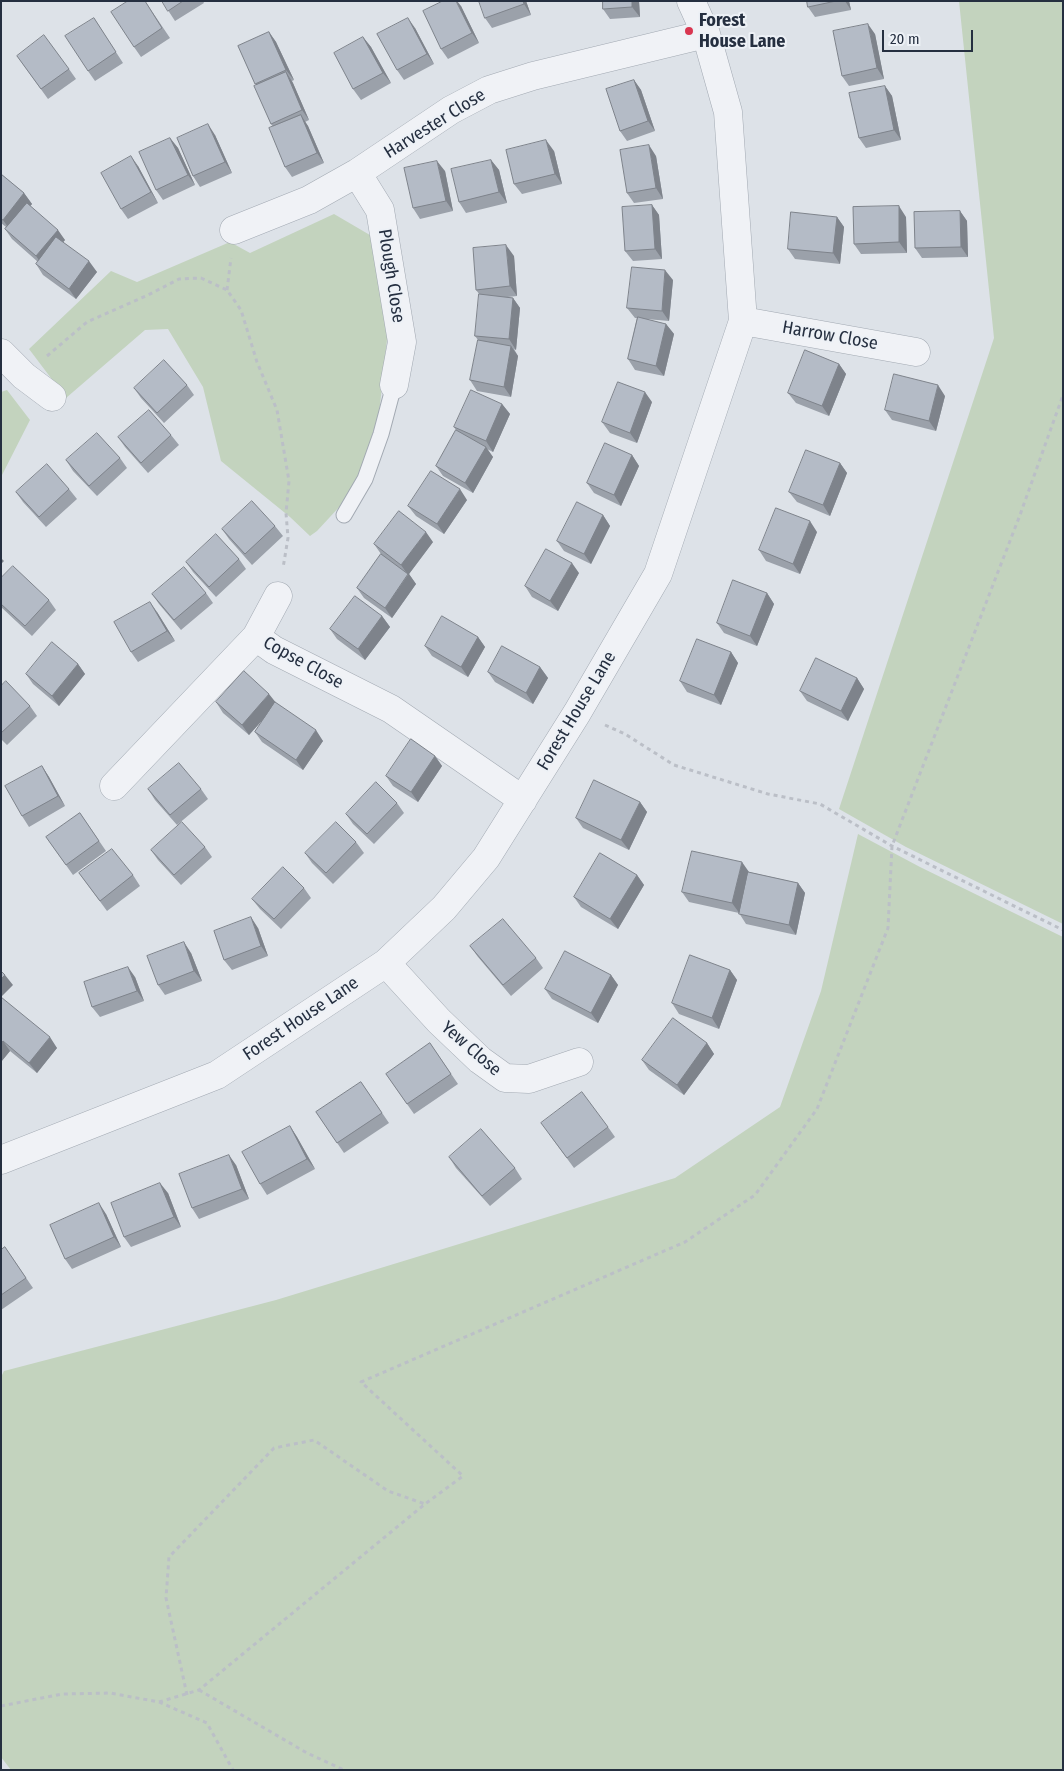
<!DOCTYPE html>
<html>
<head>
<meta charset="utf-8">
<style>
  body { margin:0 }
  #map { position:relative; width:1064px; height:1771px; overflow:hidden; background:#dde2e8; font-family:"Fira Sans Condensed",sans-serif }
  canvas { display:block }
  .frame { position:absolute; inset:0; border:2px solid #252f40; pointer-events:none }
  .scale { position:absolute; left:882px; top:30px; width:91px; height:22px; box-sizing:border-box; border:2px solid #252f40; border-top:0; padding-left:6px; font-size:15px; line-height:18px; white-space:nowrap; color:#252f40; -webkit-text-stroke:4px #edf1f6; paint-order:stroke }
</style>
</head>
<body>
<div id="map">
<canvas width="1064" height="1771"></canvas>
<div class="frame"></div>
<div class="scale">20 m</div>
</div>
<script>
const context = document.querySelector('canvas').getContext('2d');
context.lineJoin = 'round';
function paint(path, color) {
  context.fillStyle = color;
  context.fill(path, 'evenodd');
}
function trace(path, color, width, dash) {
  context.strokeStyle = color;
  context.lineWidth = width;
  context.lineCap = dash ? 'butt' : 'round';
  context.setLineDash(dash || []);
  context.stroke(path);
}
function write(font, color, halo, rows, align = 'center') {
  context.font = font + ' "Fira Sans Condensed",sans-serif';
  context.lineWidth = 4;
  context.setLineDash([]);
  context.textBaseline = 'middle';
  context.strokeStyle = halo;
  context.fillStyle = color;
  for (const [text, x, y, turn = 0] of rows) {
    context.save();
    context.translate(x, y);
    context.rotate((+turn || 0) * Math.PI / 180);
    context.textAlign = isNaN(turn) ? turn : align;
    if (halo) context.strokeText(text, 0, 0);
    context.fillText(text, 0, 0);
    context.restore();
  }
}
paint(new Path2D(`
  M 959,1 L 1063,1 L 1063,924 L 906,847 L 839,809 L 994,338 Z
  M 334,214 L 375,238 L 392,293 L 379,414 L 354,491 L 317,531 L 310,536 L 290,517 L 221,461 L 203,387 L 168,329 L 145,330 L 66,398 L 29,349 L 111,271 L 137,282 L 230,242 L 250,253 Z
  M 7,390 L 30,420 L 1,477 L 1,392 Z
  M 858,834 L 920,867 L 1063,937 L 1063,1770 L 11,1770 L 1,1757 L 1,1377 L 4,1371 L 276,1300 L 675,1178 L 780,1107 L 821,991 Z`), '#c3d3be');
const service = new Path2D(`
  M 344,515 L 365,479 L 381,434 L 394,385`);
const minor = new Path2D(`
  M 357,173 L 380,210 L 402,342 L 394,385
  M 234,230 L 309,200 L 357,173 L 451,110 L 489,90 L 533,76 L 706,34
  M 743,321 L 916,352
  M 1,353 L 24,376 L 52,397
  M 256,637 L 278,596
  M 114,786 L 256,637 L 274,650 L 391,709 L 523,800
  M 386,963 L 439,1021 L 480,1060 L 505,1078 L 529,1079 L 579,1062
  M 1,1160 L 217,1075 L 386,963 L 444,908 L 486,858 L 577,713 L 658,574 L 743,321 L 728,112 L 706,34 L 691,1`);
trace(service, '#a2a9b2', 17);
trace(minor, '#a2a9b2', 29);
trace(new Path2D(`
  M 227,290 L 231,258
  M 47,356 L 87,322 L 148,295 L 179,279 L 201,278 L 227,290 L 241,310 L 257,362 L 277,410 L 289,481 L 286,513 L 288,538 L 283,568
  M 605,725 L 625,734 L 674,765 L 768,794 L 820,804 L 892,846 L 1063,930
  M 199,1690 L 307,1753 L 344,1770
  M 187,1695 L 166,1598 L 169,1557 L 274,1448 L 314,1440 L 388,1491 L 425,1504
  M 159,1702 L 199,1690 L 425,1504 L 463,1476 L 361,1382 L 685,1242 L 755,1195 L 817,1109 L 888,928 L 892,846 L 1020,515 L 1063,395
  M 1,1706 L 62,1694 L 110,1693 L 159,1702 L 207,1723 L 233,1770`), '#bbbfc7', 3, [4, 4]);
trace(service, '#f0f2f6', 15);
trace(minor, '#f0f2f6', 28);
paint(new Path2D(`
  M 145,1 L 170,38 L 141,57 L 134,47 Z
  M 162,1 L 203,1 L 204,3 L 175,21 Z
  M 526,1 L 531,15 L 492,28 L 485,18 Z
  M 639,1 L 640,17 L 610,19 L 603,9 Z
  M 807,1 L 849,1 L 851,10 L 815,17 L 808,7 Z
  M 461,6 L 479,43 L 448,59 L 441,49 Z
  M 94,18 L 123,63 L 95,81 L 88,71 Z
  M 415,28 L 434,64 L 404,80 L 397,70 Z
  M 269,32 L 276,42 L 294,80 L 292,81 L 309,120 L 305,122 L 308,126 L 324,163 L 292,177 L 285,167 L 273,127 L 271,124 L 256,85 L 238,46 Z
  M 875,34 L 884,79 L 849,86 L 842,76 Z
  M 363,37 L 371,47 L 391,83 L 361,100 L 353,89 Z
  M 17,56 L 69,69 L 76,79 L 48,99 Z
  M 634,80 L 641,90 L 655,131 L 627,141 L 620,131 Z
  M 885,86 L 892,96 L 901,140 L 866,148 L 859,138 Z
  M 215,135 L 232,173 L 200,187 L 193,176 Z
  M 170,138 L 178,148 L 195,185 L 163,200 L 156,190 Z
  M 554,151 L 562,184 L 522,194 L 514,184 Z
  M 656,156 L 663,199 L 634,203 L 627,193 Z
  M 491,160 L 499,170 L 507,203 L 466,213 L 459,202 Z
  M 138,166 L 158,203 L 128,219 L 121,209 Z
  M 445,171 L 453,211 L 420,219 L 413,208 Z
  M 1,174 L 24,193 L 32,204 L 30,206 L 65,240 L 63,242 L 97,272 L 76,299 L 43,275 L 36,264 L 38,262 L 12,239 L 5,229 L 6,227 L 1,223 Z
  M 652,205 L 659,215 L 662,259 L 633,261 L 625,251 Z
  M 960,211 L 967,221 L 968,257 L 922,258 L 915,248 Z
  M 837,217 L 844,227 L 840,264 L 795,259 L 788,249 Z
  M 906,217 L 907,253 L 861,254 L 854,244 Z
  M 514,256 L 517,296 L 508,297 L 513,298 L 520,308 L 516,350 L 514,349 L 518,356 L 511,397 L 477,391 L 470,380 L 478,340 L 475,336 L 480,295 L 476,290 Z
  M 673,280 L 669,321 L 646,319 L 666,324 L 674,334 L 664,376 L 635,370 L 628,359 L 637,318 L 635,318 L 627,308 Z
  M 839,364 L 846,374 L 829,416 L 796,403 L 788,393 Z
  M 187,385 L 194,395 L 164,423 L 141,398 L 134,388 Z
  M 945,396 L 936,431 L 892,420 L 885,410 Z
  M 652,402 L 637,443 L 610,433 L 602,422 Z
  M 502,404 L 510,414 L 493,452 L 487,449 L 493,457 L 473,493 L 443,476 L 436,466 L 456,430 L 454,427 Z
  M 171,435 L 179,445 L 148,473 L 125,447 L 118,437 Z
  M 632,455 L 639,466 L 621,506 L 594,493 L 587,483 Z
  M 120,458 L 127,468 L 97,496 L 73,471 L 66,460 Z
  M 840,463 L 847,473 L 830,516 L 797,502 L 789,492 Z
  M 69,489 L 77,499 L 46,527 L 23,502 L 16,492 Z
  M 467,500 L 444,534 L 416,516 L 408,506 Z
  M 603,515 L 610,526 L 591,564 L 564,551 L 557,541 Z
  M 275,526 L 283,536 L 252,565 L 229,539 L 222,529 Z
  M 817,532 L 800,574 L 766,561 L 759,550 Z
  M 433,542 L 409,574 L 416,584 L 392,618 L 364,598 L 357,588 L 381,554 L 374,544 Z
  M 239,559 L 246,569 L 216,597 L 193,572 L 186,562 Z
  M 579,573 L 558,611 L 532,597 L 525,586 Z
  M 1,578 L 49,600 L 56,610 L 32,636 L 1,607 Z
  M 206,593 L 213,603 L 181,630 L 159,604 L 152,594 Z
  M 767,593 L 774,604 L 757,646 L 724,633 L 717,623 Z
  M 157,612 L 175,641 L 138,662 L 131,652 Z
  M 382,616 L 390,627 L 365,660 L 337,639 L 330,629 Z
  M 478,637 L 485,647 L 468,677 L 432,656 L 425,646 Z
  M 731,652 L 738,663 L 721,705 L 687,692 L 680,681 Z
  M 78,664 L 85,674 L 59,706 L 33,684 L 26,674 Z
  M 540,667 L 548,678 L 533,704 L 495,682 L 488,672 Z
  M 857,678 L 864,689 L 848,721 L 807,701 L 800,691 Z
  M 1,686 L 30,706 L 37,716 L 7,745 L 1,739 Z
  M 216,702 L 275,702 L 323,741 L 303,770 L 262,742 L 255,732 L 264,718 L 249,735 L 223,713 Z
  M 435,756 L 442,766 L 418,802 L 393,786 L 386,776 Z
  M 42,766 L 49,777 L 65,806 L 29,827 L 22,816 Z
  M 148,789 L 201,789 L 208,799 L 177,825 L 155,800 Z
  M 640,802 L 647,812 L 629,850 L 583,828 L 576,818 Z
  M 397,803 L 404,813 L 374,844 L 353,824 L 346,814 Z
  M 80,813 L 106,851 L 73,875 L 46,837 Z
  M 356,842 L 364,853 L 333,884 L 312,863 L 305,853 Z
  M 205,847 L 212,857 L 181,885 L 158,860 L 151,850 Z
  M 749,872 L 798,883 L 805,893 L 796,935 L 746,924 L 739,913 L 689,902 L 682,892 Z
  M 79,873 L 133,875 L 140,886 L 107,911 Z
  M 637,875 L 644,885 L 618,929 L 581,907 L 574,897 Z
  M 304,888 L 311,898 L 281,929 L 260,909 L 252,899 Z
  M 258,928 L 268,956 L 232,970 L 224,960 Z
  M 470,946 L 536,958 L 543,968 L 511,996 L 478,957 Z
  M 191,953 L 202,981 L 165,995 L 158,985 Z
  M 730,970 L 737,980 L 719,1029 L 679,1014 L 672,1003 Z
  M 611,975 L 618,985 L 598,1023 L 552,999 L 545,989 Z
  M 135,977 L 144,1001 L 100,1017 L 92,1007 Z
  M 1,997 L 57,1048 L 37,1073 L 10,1051 L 1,1062 Z
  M 430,1043 L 458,1084 L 414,1114 L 386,1074 Z
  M 707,1043 L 714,1054 L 684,1095 L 649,1070 L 642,1060 Z
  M 361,1082 L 389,1123 L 344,1153 L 316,1112 Z
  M 290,1126 L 297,1137 L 315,1169 L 267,1195 L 260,1184 Z
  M 608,1127 L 615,1137 L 574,1168 L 549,1134 Z
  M 449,1157 L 515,1168 L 522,1179 L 490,1206 L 456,1168 Z
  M 236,1165 L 249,1199 L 199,1219 L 192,1208 Z
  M 168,1193 L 181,1227 L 131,1247 L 124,1237 Z
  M 106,1214 L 121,1247 L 72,1269 L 65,1259 Z
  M 5,1247 L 33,1288 L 1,1310 L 1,1250 Z`), '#9ba1aa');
paint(new Path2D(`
  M 456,1 L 457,1 L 461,6 L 479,43 L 472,33 Z
  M 523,1 L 526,1 L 531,15 L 524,4 Z
  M 632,1 L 639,1 L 640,17 L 632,7 Z
  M 845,1 L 849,1 L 851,10 Z
  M 408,18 L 415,28 L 434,64 L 427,54 Z
  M 868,24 L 875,34 L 884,79 L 877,68 Z
  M 269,32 L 276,42 L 294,80 L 286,70 Z
  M 363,37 L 371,47 L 391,83 L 383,73 Z
  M 286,72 L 293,83 L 309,120 L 302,110 Z
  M 634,80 L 641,90 L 655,131 L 648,121 Z
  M 885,86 L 892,96 L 901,140 L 894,130 Z
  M 301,115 L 308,126 L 324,163 L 317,153 Z
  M 208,124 L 215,135 L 232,173 L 225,162 Z
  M 170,138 L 178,148 L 195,185 L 188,175 Z
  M 546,140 L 554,151 L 562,184 L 555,174 Z
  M 649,145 L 656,156 L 663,199 L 656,188 Z
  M 131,156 L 138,166 L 158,203 L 151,192 Z
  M 491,160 L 499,170 L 507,203 L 499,192 Z
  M 437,161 L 445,171 L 453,211 L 446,201 Z
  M 24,193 L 32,204 L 10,230 L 3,220 Z
  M 652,205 L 659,215 L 662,259 L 655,249 Z
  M 899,206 L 906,217 L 907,253 L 899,242 Z
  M 960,211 L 967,221 L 968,257 L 961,247 Z
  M 837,217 L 844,227 L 840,264 L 833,253 Z
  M 58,230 L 65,240 L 43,266 L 36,256 Z
  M 506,245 L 514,256 L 517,296 L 510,286 Z
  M 89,261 L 97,272 L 76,299 L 69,289 Z
  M 665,270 L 673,280 L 669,321 L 662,311 Z
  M 513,298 L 520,308 L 516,350 L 509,339 Z
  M 666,324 L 674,334 L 664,376 L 656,366 Z
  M 511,346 L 518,356 L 511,397 L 504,387 Z
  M 839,364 L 846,374 L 829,416 L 822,406 Z
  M 938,385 L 945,396 L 936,431 L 929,421 Z
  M 645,392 L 652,402 L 637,443 L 630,433 Z
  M 502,404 L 510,414 L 493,452 L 486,441 Z
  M 486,447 L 493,457 L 473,493 L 465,483 Z
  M 632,455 L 639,466 L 621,506 L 614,495 Z
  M 840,463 L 847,473 L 830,516 L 823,505 Z
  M 460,489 L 467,500 L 444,534 L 437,524 Z
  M 603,515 L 610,526 L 591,564 L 584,554 Z
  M 810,521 L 817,532 L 800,574 L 793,564 Z
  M 426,532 L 433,542 L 409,574 L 416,584 L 392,618 L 385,608 L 408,575 L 401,565 Z
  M 1,558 L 4,561 L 1,564 Z
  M 572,563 L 579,573 L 558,611 L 550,601 Z
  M 767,593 L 774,604 L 757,646 L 750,636 Z
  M 150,602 L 157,612 L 175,641 L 167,631 Z
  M 382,616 L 390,627 L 365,660 L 358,649 Z
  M 478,637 L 485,647 L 468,677 L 461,667 Z
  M 731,652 L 738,663 L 721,705 L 714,695 Z
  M 78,664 L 85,674 L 59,706 L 52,696 Z
  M 540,667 L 548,678 L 533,704 L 526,693 Z
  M 857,678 L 864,689 L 848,721 L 841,711 Z
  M 269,694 L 277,704 L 249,735 L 242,725 Z
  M 316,730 L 323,741 L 303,770 L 296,760 Z
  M 435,756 L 442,766 L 418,802 L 411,792 Z
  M 42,766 L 49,777 L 65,806 L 58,796 Z
  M 640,802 L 647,812 L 629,850 L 621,840 Z
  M 742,862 L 749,872 L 740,914 L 732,903 Z
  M 637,875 L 644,885 L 618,929 L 610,919 Z
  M 798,883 L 805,893 L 796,935 L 789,925 Z
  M 251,917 L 258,928 L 268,956 L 261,946 Z
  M 184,942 L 191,953 L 202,981 L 194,971 Z
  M 128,967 L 135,977 L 144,1001 L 137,991 Z
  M 730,970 L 737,980 L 719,1029 L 712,1018 Z
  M 5,975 L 13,985 L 1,997 L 1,979 Z
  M 611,975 L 618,985 L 598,1023 L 591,1013 Z
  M 50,1037 L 57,1048 L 37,1073 L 29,1063 Z
  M 3,1041 L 10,1051 L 1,1062 L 1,1043 Z
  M 707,1043 L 714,1054 L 684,1095 L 677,1085 Z
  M 290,1126 L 297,1137 L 315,1169 L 307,1159 Z
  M 229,1155 L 236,1165 L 249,1199 L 242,1189 Z
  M 160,1183 L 168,1193 L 181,1227 L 174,1217 Z
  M 99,1203 L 106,1214 L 121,1247 L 114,1237 Z`), '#7e838b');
const building = new Path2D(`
  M 128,1 L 145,1 L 162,28 L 134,47 L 111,12 Z
  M 162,1 L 183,1 L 168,11 Z
  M 443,1 L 456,1 L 472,33 L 441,49 L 423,11 Z
  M 479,1 L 523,1 L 524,4 L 485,18 Z
  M 603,1 L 632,1 L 632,7 L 603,9 Z
  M 807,1 L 836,1 L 808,7 Z
  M 94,18 L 116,52 L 88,71 L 65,36 Z
  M 408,18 L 427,54 L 397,70 L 377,34 Z
  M 868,24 L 877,68 L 842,76 L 833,31 Z
  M 269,32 L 286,70 L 255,84 L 238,46 Z
  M 44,35 L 69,69 L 41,89 L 17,56 Z
  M 363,37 L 383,73 L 353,89 L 334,53 Z
  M 286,72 L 302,110 L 271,124 L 254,86 Z
  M 634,80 L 648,121 L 620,131 L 606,89 Z
  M 885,86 L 894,130 L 859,138 L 849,93 Z
  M 301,115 L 317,153 L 285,167 L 269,128 Z
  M 208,124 L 225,162 L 193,176 L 177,138 Z
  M 170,138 L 188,175 L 156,190 L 139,152 Z
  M 546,140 L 555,174 L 514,184 L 506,150 Z
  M 649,145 L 656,188 L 627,193 L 620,150 Z
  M 131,156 L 151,192 L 121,209 L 101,173 Z
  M 491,160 L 499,192 L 459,202 L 451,169 Z
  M 437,161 L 446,201 L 413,208 L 404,168 Z
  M 1,174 L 24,193 L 3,220 L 1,219 Z
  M 27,203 L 58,230 L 36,256 L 5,229 Z
  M 652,205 L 655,249 L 625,251 L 622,207 Z
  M 899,206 L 899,242 L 854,244 L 853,207 Z
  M 960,211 L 961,247 L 915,248 L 914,212 Z
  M 791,212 L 837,217 L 833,253 L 788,249 Z
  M 56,237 L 89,261 L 69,289 L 36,264 Z
  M 506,245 L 510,286 L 476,290 L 473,248 Z
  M 632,267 L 665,270 L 662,311 L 627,308 Z
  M 479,294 L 513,298 L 509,339 L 475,336 Z
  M 638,317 L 666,324 L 656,366 L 628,359 Z
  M 478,340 L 511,346 L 504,387 L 470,380 Z
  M 805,350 L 839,364 L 822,406 L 788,393 Z
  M 164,360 L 187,385 L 157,413 L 134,388 Z
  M 894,374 L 938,385 L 929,421 L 885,410 Z
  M 618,382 L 645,392 L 630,433 L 602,422 Z
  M 471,390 L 502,404 L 486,441 L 454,427 Z
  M 149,410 L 171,435 L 141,463 L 118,437 Z
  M 456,430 L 486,447 L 465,483 L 436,466 Z
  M 97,433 L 120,458 L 89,486 L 66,460 Z
  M 605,443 L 632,455 L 614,495 L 587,483 Z
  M 806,450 L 840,463 L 823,505 L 789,492 Z
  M 47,464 L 69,489 L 39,517 L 16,492 Z
  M 431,471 L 460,489 L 437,524 L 408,506 Z
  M 252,501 L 275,526 L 245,554 L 222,529 Z
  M 577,502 L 603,515 L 584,554 L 557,541 Z
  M 776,508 L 810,521 L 793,564 L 759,550 Z
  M 399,511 L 426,532 L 401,565 L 374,544 Z
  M 216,534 L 239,559 L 209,587 L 186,562 Z
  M 546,549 L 572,563 L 550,601 L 525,586 Z
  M 381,554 L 408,574 L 385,608 L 357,588 Z
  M 13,566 L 49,600 L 25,626 L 1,604 L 1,578 Z
  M 184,567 L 206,593 L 174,620 L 152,594 Z
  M 733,580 L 767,593 L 750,636 L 717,623 Z
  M 355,596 L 382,616 L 358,649 L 330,629 Z
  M 150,602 L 167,631 L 131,652 L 114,622 Z
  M 442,616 L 478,637 L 461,667 L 425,646 Z
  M 697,639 L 731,652 L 714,695 L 680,681 Z
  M 52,642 L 78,664 L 52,696 L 26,674 Z
  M 502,646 L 540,667 L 526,693 L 488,672 Z
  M 816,658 L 857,678 L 841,711 L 800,691 Z
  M 244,671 L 269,694 L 242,725 L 216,702 Z
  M 6,681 L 30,706 L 1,733 L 1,686 Z
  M 275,702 L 316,730 L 296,760 L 255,732 Z
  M 411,739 L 435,756 L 411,792 L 386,776 Z
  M 179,763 L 201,789 L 170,815 L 148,789 Z
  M 42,766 L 58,796 L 22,816 L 5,786 Z
  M 594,780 L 640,802 L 621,840 L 576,818 Z
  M 376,782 L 397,803 L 367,834 L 346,814 Z
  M 80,813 L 99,841 L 66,865 L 46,837 Z
  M 182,822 L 205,847 L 174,875 L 151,850 Z
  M 336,822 L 356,842 L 326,873 L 305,853 Z
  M 112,849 L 133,875 L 100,901 L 79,873 Z
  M 692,851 L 742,862 L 732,903 L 682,892 Z
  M 600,853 L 637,875 L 610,919 L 574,897 Z
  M 283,867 L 304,888 L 274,919 L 252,899 Z
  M 748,872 L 798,883 L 789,925 L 739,914 Z
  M 251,917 L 261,946 L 224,960 L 214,931 Z
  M 503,919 L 536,958 L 503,985 L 470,946 Z
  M 184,942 L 194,971 L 158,985 L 147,956 Z
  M 565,951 L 611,975 L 591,1013 L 545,989 Z
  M 690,955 L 730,970 L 712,1018 L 672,1003 Z
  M 128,967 L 137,991 L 92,1007 L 84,982 Z
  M 1,971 L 5,975 L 1,979 Z
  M 1,997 L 50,1037 L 29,1063 L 3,1041 L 1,1043 Z
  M 673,1018 L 707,1043 L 677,1085 L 642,1060 Z
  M 430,1043 L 451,1074 L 407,1104 L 386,1074 Z
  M 361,1082 L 382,1113 L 337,1143 L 316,1112 Z
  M 582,1092 L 608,1127 L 567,1158 L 541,1123 Z
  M 290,1126 L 307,1159 L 260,1184 L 242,1152 Z
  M 481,1129 L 515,1168 L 482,1196 L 449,1157 Z
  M 229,1155 L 242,1189 L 192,1208 L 179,1174 Z
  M 160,1183 L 174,1217 L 124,1237 L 111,1203 Z
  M 99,1203 L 114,1237 L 65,1259 L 50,1225 Z
  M 5,1247 L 26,1278 L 1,1295 L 1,1250 Z`);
paint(building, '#b4bbc6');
trace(building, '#7e838b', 1);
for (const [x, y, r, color] of [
  [689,31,5,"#d93650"]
]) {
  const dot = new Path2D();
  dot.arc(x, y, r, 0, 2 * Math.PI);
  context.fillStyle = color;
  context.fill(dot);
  trace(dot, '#edf1f6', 2);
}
write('bold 18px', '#252f40', '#edf1f6', [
  ["Forest",699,21],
  ["House Lane",699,42]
], 'left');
write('18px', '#252f40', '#edf1f6', [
  ["Harvester Close",435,124,-32],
  ["Plough Close",391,276,81],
  ["Harrow Close",830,336,10],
  ["Copse Close",303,663,29],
  ["Forest House Lane",577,711,-59],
  ["Forest House Lane",301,1019,-34],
  ["Yew Close",471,1049,41]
]);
</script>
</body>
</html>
